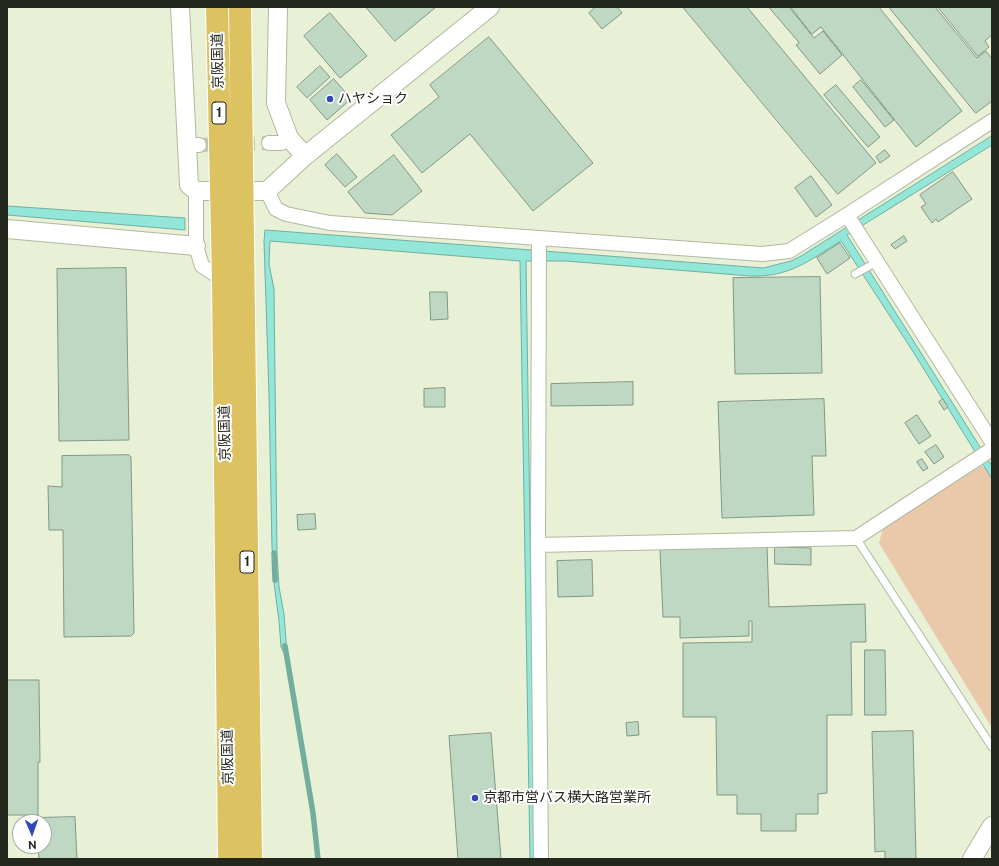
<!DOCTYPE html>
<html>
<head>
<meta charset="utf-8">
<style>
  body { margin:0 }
  #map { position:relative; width:999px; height:866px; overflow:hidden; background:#e8f1d6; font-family:"Public Sans",sans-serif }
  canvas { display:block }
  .frame { position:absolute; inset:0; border:8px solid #24271d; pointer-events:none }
  .north { position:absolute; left:12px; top:814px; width:40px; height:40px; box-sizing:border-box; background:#fff; border:1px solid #a7a9a5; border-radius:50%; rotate:178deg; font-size:11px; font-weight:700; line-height:16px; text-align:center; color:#24271d }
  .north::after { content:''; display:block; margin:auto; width:14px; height:18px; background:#3147b9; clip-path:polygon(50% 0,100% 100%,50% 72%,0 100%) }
</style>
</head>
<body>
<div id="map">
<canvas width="999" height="866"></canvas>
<div class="frame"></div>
<div class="north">N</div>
</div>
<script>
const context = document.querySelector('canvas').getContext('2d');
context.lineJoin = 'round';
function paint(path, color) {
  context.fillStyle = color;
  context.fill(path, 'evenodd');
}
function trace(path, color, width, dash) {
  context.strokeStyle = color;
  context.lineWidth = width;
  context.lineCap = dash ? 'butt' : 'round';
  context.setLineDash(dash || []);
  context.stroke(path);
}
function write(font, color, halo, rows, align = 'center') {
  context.font = font + ' "Public Sans","Noto Sans JP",sans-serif';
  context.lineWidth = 4;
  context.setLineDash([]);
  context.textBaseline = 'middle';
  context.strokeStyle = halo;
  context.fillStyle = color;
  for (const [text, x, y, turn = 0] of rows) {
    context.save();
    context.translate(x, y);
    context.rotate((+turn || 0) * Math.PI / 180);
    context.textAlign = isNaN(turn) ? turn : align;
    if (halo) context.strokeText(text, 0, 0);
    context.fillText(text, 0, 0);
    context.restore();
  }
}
paint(new Path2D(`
  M 981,466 L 992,470 L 992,728 L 879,543 L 883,528 Z`), '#eac9aa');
const water = new Path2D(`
  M 992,136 L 992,145 L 847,235 L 992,466 L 992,479 L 912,350 L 841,241 C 808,261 791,277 750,276 L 566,261 L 526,261 L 535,859 L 530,859 L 520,261 L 270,241 L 269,264 L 274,289 L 277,553 L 279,587 L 284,614 L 287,653 L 284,653 L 281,647 L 279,621 L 274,583 L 275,562 L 272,549 L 269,396 L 264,241 L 265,230 L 479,246 L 763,268 L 791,261 L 801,256 Z
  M 7,206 L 185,218 L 185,230 L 7,215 Z`);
paint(water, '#93e7d8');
trace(water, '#72ada0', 1);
trace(new Path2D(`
  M 274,553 L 275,580
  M 285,646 L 313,813 L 318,859`), '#72ada0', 5.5);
const building = new Path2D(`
  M 366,7 L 436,7 L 395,41 Z
  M 596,7 L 617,7 L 622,13 L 602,29 L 589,13 Z
  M 683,7 L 747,7 L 876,163 L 838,194 Z
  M 769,7 L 789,7 L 814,38 L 823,31 L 842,55 L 820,74 L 796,45 L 799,43 Z
  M 791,7 L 879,7 L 962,111 L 916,147 L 821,27 L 812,34 Z
  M 889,7 L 935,7 L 977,58 L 986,51 L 992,59 L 992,101 L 976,113 Z
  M 938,7 L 992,7 L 992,35 L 985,41 L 989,47 L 978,56 Z
  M 330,13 L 367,56 L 340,78 L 304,36 Z
  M 489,37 L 593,163 L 533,211 L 470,134 L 422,173 L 391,135 L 439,97 L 430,85 Z
  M 320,66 L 330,77 L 307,98 L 297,87 Z
  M 334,79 L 351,99 L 327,120 L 310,100 Z
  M 861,80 L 894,120 L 885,127 L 853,87 Z
  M 836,85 L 880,137 L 868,147 L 824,95 Z
  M 885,150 L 890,156 L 880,163 L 876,157 Z
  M 337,154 L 357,177 L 345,187 L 325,165 Z
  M 394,155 L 422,191 L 392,215 L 365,213 L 348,192 Z
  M 953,172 L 972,199 L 938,222 L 936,219 L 932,223 L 921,207 L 926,204 L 920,195 Z
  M 811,176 L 832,205 L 816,217 L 795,188 Z
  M 904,236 L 907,241 L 895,249 L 891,245 Z
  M 840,243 L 850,258 L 827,274 L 817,258 Z
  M 126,268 L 129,440 L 59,441 L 57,269 Z
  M 820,277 L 822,373 L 735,374 L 733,278 Z
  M 430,292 L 447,292 L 448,319 L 431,320 Z
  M 633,382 L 633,405 L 551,406 L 551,384 Z
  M 445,388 L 445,407 L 424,407 L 424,389 Z
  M 824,399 L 826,456 L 812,456 L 814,515 L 722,518 L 718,402 Z
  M 943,399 L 948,407 L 944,410 L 939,402 Z
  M 917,415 L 931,436 L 919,444 L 905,423 Z
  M 936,445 L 944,457 L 934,464 L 925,452 Z
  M 129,455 L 131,457 L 134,633 L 131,636 L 64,637 L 63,530 L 49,530 L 48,486 L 62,487 L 62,456 Z
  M 922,459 L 928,468 L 923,471 L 917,462 Z
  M 315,514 L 316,529 L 298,530 L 297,515 Z
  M 767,547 L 769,607 L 865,604 L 866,642 L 851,642 L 852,715 L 827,715 L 827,793 L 818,794 L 818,814 L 796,814 L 796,831 L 761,831 L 761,814 L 737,814 L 737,795 L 717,795 L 716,717 L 683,717 L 683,643 L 752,642 L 752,621 L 749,621 L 749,636 L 680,638 L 680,617 L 663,617 L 660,550 Z
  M 775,547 L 811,548 L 811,565 L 775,564 Z
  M 592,560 L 593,596 L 558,597 L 557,561 Z
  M 865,650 L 885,650 L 886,715 L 865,715 Z
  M 7,680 L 39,680 L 40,762 L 38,762 L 38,815 L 7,815 Z
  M 638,722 L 639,735 L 627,736 L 626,723 Z
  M 913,731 L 916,859 L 885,859 L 885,851 L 875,852 L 872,732 Z
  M 491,733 L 501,859 L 458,859 L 449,736 Z
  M 75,817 L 77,859 L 39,859 L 38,846 L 44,846 L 44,822 L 37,822 L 37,818 Z`);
paint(building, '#bfd8c4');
trace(building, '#809785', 1);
trace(new Path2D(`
  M 199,145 L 269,143`), '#c1c9b1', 14, [14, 7]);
const service = new Path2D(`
  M 855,274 L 877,262
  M 856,538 L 992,747`);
const minor = new Path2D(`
  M 269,143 L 281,143 L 289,138
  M 187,145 L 199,145
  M 196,191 L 196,246 L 202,266 L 223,279
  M 267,191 L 276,209 L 286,214 L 330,223 L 762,254 L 789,251 L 847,215 L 992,121
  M 847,215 L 992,442
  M 539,238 L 538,545 L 541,859
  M 538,545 L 856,538 L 992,449`);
const tertiary = new Path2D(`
  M 180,7 L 189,185 L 196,191 L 221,191
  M 278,7 L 276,103 L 289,138 L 305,156
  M 242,191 L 267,191 L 305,156 L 490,7
  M 7,229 L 196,246
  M 972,859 L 992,826`);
const trunk = new Path2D(`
  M 217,7 L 223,279 L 229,859
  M 240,7 L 251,859`);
trace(service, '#b0b99f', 9);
trace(minor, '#b0b99f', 16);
trace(tertiary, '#b0b99f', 20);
trace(trunk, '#fff', 24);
trace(service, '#fff', 7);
trace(minor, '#fff', 14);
trace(tertiary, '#fff', 18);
trace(trunk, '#dcc260', 22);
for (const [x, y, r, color] of [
  [330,99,4,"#3147b9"],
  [475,798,4,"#3147b9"]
]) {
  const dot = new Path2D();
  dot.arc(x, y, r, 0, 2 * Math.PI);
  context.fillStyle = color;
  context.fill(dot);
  trace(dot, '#fff', 1.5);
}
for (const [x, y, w] of [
  [219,113,14],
  [247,562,14]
]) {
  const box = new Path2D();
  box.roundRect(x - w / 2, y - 11, w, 22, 3);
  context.fillStyle = '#fff';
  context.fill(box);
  trace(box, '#24271d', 1);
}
write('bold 13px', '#24271d', null, [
  ["1",219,113],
  ["1",247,562]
]);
write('14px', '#24271d', '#fff', [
  ["京阪国道",218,61,-91],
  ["京阪国道",225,433,-91],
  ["京阪国道",228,757,-91]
]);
write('14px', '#24271d', '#fff', [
  ["ハヤショク",338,99],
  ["京都市営バス横大路営業所",483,798]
], 'left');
</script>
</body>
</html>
